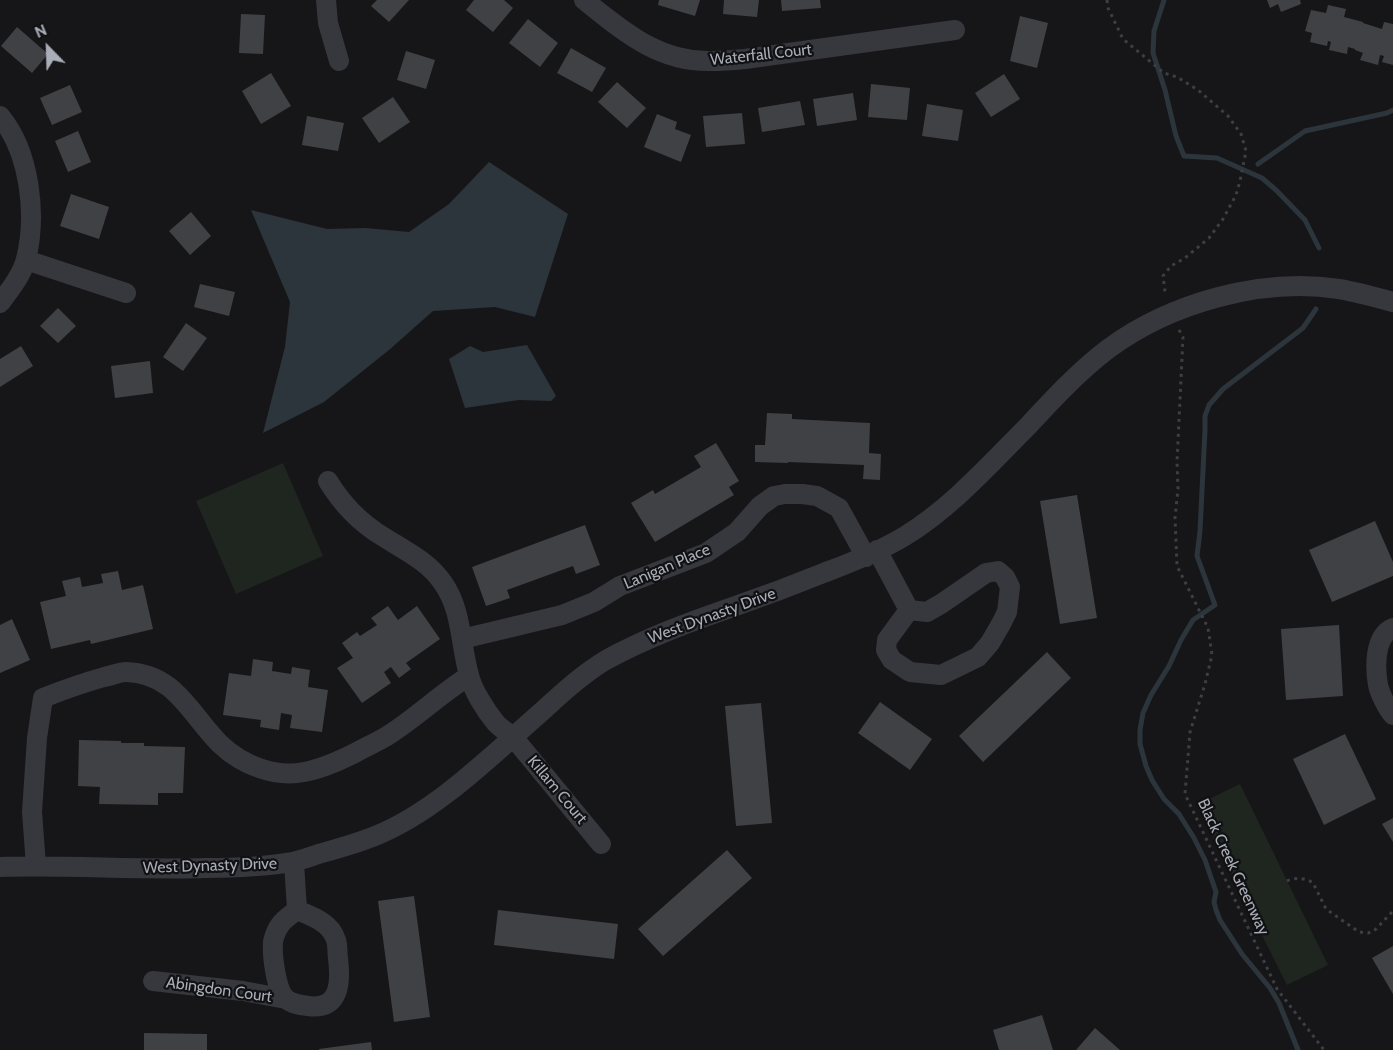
<!DOCTYPE html>
<html>
<head>
<meta charset="utf-8">
<style>
  body { margin:0 }
  #map { position:relative; width:1393px; height:1050px; overflow:hidden; background:#161618; font-family:Cabin,sans-serif }
  canvas { display:block }
  .north { position:absolute; left:18px; top:18px; width:60px; height:60px; -webkit-text-stroke:4px #111113; paint-order:stroke; rotate:337deg; font-size:16px; font-weight:700; line-height:24px; text-align:center; color:#a8adb8 }
  .north::after { content:''; display:block; margin:auto; width:21px; height:27px; background:#a8adb8; clip-path:polygon(50% 0,100% 100%,50% 72%,0 100%) }
</style>
</head>
<body>
<div id="map">
<canvas width="1393" height="1050"></canvas>
<div class="north">N</div>
</div>
<script>
const context = document.querySelector('canvas').getContext('2d');
context.lineJoin = 'round';
function paint(path, color) {
  context.fillStyle = color;
  context.fill(path, 'evenodd');
}
function trace(path, color, width, dash) {
  context.strokeStyle = color;
  context.lineWidth = width;
  context.lineCap = dash ? 'butt' : 'round';
  context.setLineDash(dash || []);
  context.stroke(path);
}
function write(font, color, halo, rows, align = 'center') {
  context.font = font + ' Cabin,sans-serif';
  context.lineWidth = 4.5;
  context.setLineDash([]);
  context.textBaseline = 'middle';
  context.strokeStyle = halo;
  context.fillStyle = color;
  for (const [text, x, y, turn = 0] of rows) {
    context.save();
    context.translate(x, y);
    context.rotate((+turn || 0) * Math.PI / 180);
    context.textAlign = isNaN(turn) ? turn : align;
    if (halo) context.strokeText(text, 0, 0);
    context.fillText(text, 0, 0);
    context.restore();
  }
}
paint(new Path2D(`
  M 283,463 L 323,556 L 236,594 L 196,501 Z
  M 1240,784 L 1328,965 L 1287,985 L 1197,805 Z`), '#1e261f');
paint(new Path2D(`
  M 489,162 L 568,214 L 535,317 L 495,307 L 433,311 L 389,350 L 324,402 L 263,433 L 285,347 L 290,302 L 251,210 L 327,229 L 365,228 L 409,232 L 449,204 Z
  M 527,345 L 556,396 L 551,401 L 519,400 L 465,408 L 449,359 L 470,346 L 483,352 Z`), '#2c353c');
trace(new Path2D(`
  M 1164,0 L 1154,31 L 1153,53 L 1165,90 L 1176,136 L 1184,156 L 1217,158 L 1262,178 L 1276,190 L 1305,220 L 1319,248
  M 1258,164 L 1305,131 L 1387,113 L 1393,110
  M 1298,1050 L 1279,1003 L 1270,988 L 1242,954 L 1220,920 L 1216,910 L 1214,902 L 1216,892 L 1205,860 L 1194,838 L 1179,814 L 1164,799 L 1152,780 L 1146,766 L 1140,744 L 1140,730 L 1143,713 L 1151,695 L 1169,666 L 1181,640 L 1193,620 L 1215,605 L 1197,556 L 1200,531 L 1205,430 L 1205,416 L 1209,405 L 1223,389 L 1303,328 L 1316,309`), '#2c353c', 5);
paint(new Path2D(`
  M 377,0 L 409,0 L 389,22 L 371,6 Z
  M 474,0 L 504,0 L 513,8 L 493,32 L 466,10 Z
  M 659,0 L 700,0 L 695,16 L 658,5 Z
  M 724,0 L 759,0 L 757,17 L 723,14 Z
  M 781,0 L 820,0 L 821,8 L 782,11 Z
  M 1267,0 L 1300,0 L 1301,4 L 1281,12 L 1278,4 L 1270,8 Z
  M 1328,5 L 1346,9 L 1344,17 L 1363,22 L 1363,23 L 1382,29 L 1384,22 L 1393,24 L 1393,65 L 1382,62 L 1384,56 L 1380,55 L 1378,65 L 1360,60 L 1363,53 L 1355,50 L 1355,49 L 1348,47 L 1347,54 L 1329,50 L 1331,42 L 1328,41 L 1327,46 L 1310,42 L 1312,33 L 1305,31 L 1311,10 L 1326,13 Z
  M 241,14 L 265,15 L 263,54 L 239,53 Z
  M 1020,16 L 1048,23 L 1037,68 L 1010,61 Z
  M 528,19 L 558,43 L 540,67 L 509,43 Z
  M 17,27 L 48,54 L 32,73 L 1,46 Z
  M 571,48 L 606,68 L 592,92 L 557,73 Z
  M 406,51 L 435,60 L 426,89 L 397,80 Z
  M 271,73 L 291,106 L 261,124 L 242,91 Z
  M 1004,74 L 1020,99 L 991,117 L 975,93 Z
  M 617,82 L 646,108 L 627,128 L 598,102 Z
  M 871,84 L 910,88 L 907,120 L 868,117 Z
  M 70,85 L 82,112 L 52,125 L 40,98 Z
  M 853,93 L 857,120 L 817,126 L 813,99 Z
  M 393,97 L 410,122 L 379,143 L 362,118 Z
  M 800,101 L 805,125 L 762,132 L 758,108 Z
  M 927,104 L 963,110 L 958,141 L 922,136 Z
  M 742,113 L 745,144 L 706,147 L 703,116 Z
  M 657,114 L 677,122 L 675,129 L 691,135 L 681,162 L 644,147 Z
  M 307,116 L 344,123 L 338,151 L 302,145 Z
  M 78,131 L 91,162 L 68,172 L 55,141 Z
  M 71,194 L 109,207 L 99,239 L 60,226 Z
  M 191,212 L 211,236 L 190,255 L 169,231 Z
  M 200,284 L 235,292 L 229,316 L 194,307 Z
  M 58,308 L 76,326 L 58,343 L 40,326 Z
  M 186,323 L 207,338 L 183,371 L 163,357 Z
  M 21,346 L 33,366 L 0,387 L 0,359 Z
  M 150,361 L 153,393 L 115,398 L 111,366 Z
  M 767,413 L 792,414 L 792,419 L 870,423 L 869,453 L 881,454 L 880,480 L 863,479 L 864,465 L 788,462 L 788,463 L 755,462 L 755,445 L 765,445 Z
  M 716,443 L 739,481 L 729,487 L 734,495 L 655,542 L 631,503 L 653,490 L 655,494 L 701,467 L 694,456 Z
  M 1077,495 L 1097,618 L 1060,624 L 1040,501 Z
  M 1375,521 L 1393,562 L 1393,576 L 1332,602 L 1309,550 Z
  M 585,525 L 600,565 L 576,574 L 573,566 L 507,590 L 510,598 L 486,606 L 472,567 Z
  M 118,571 L 122,590 L 143,585 L 153,629 L 91,644 L 90,640 L 51,649 L 40,602 L 66,596 L 62,581 L 80,577 L 82,587 L 103,583 L 101,574 Z
  M 388,606 L 398,620 L 417,606 L 440,639 L 406,663 L 411,669 L 399,678 L 391,667 L 384,672 L 391,683 L 362,703 L 337,668 L 353,658 L 342,643 L 357,632 L 360,636 L 377,625 L 371,618 Z
  M 12,619 L 30,660 L 0,673 L 0,625 Z
  M 1339,625 L 1343,696 L 1286,700 L 1281,629 Z
  M 1047,652 L 1071,678 L 983,762 L 959,736 Z
  M 253,659 L 273,662 L 272,671 L 291,674 L 292,667 L 310,670 L 308,687 L 328,690 L 322,732 L 290,728 L 292,715 L 281,713 L 279,730 L 260,727 L 261,720 L 223,715 L 229,673 L 251,676 Z
  M 880,702 L 932,739 L 910,770 L 858,733 Z
  M 761,703 L 772,823 L 736,826 L 725,706 Z
  M 1345,734 L 1376,799 L 1324,825 L 1293,759 Z
  M 79,740 L 121,741 L 121,743 L 144,743 L 144,746 L 185,747 L 183,793 L 158,793 L 158,805 L 99,804 L 100,787 L 78,786 Z
  M 1393,818 L 1393,842 L 1382,824 Z
  M 727,850 L 752,878 L 663,956 L 638,929 Z
  M 414,896 L 430,1017 L 394,1022 L 378,901 Z
  M 498,910 L 618,924 L 614,959 L 494,945 Z
  M 1393,946 L 1393,994 L 1372,958 Z
  M 1042,1015 L 1053,1050 L 999,1050 L 993,1030 Z
  M 1095,1028 L 1120,1050 L 1076,1050 Z
  M 144,1033 L 207,1034 L 207,1050 L 144,1050 Z
  M 371,1042 L 372,1050 L 319,1050 L 319,1049 Z`), '#404145');
trace(new Path2D(`
  M 1107,0 L 1108,8 L 1123,39 L 1164,73 L 1177,77 L 1198,90 L 1228,116 L 1241,134 L 1246,151 L 1240,181 L 1236,195 L 1223,219 L 1209,238 L 1185,258 L 1171,266 L 1163,276 L 1165,291 L 1166,295
  M 1179,330 L 1183,337 L 1177,462 L 1178,489 L 1175,518 L 1177,566 L 1208,628 L 1212,655 L 1205,684 L 1190,732 L 1185,794 L 1277,989 L 1324,1050
  M 1287,881 C 1295,877 1306,878 1313,883 L 1326,909 L 1359,932 L 1368,933 L 1374,931 L 1393,911`), '#3d3f44', 3, [3, 4.5]);
trace(new Path2D(`
  M 326,0 L 328,23 L 339,61
  M 584,0 C 623,31 659,63 712,61 C 723,61 734,60 745,59 L 955,30
  M 0,116 C 30,152 37,215 26,259 C 22,275 10,290 0,303
  M 26,260 L 126,293
  M 328,481 C 342,504 359,522 382,536 C 404,550 428,561 443,583 C 462,610 460,643 469,675 C 472,689 486,711 495,722 C 500,728 507,732 513,737 L 601,844
  M 877,550 L 909,610 L 887,640 L 886,650 L 892,660 L 910,672 L 941,675 L 978,657 L 990,643 L 1001,624 L 1007,612 L 1010,587 L 1005,577 L 998,571 L 986,573 L 941,604 L 927,612 L 909,610
  M 1393,628 C 1374,636 1375,668 1378,685 C 1380,694 1387,708 1393,715
  M 462,639 L 562,615 L 594,602 L 620,586 L 706,553 L 737,532 L 760,506 L 774,496 L 785,494 L 802,494 L 817,496 L 839,508 L 866,557
  M 294,862 L 297,910 C 312,916 331,923 336,940 C 338,946 337,953 338,958 C 341,983 340,1010 308,1006 C 300,1005 292,1004 286,999 C 276,991 272,955 273,942 C 274,937 277,929 280,925 C 284,919 292,914 297,910
  M 36,866 L 32,812 L 37,738 L 43,698 C 63,690 83,683 104,677 C 111,676 119,672 126,672 C 175,673 190,714 220,744 C 242,765 275,778 304,772 C 322,769 339,761 355,753 C 366,747 377,742 387,736 C 416,718 440,694 469,676
  M 0,867 C 68,865 137,870 205,868 C 234,868 263,867 292,862 C 302,860 312,856 322,853 C 340,848 358,843 375,836 C 435,812 490,757 539,714 C 560,695 581,675 606,660 C 646,638 687,623 730,608 C 762,597 794,585 826,572 C 853,562 880,551 905,536 C 952,507 989,465 1028,426 C 1053,399 1079,371 1108,349 C 1170,303 1262,277 1339,289 C 1357,292 1375,297 1393,302
  M 153,981 L 243,991 L 286,999`), '#37383d', 20);
write('16px', '#a8adb8', '#111113', [
  ["Waterfall Court",761,55,-6],
  ["Lanigan Place",667,567,-23],
  ["West Dynasty Drive",712,616,-20],
  ["Killam Court",557,790,50],
  ["West Dynasty Drive",210,866,-2],
  ["Black Creek Greenway",1233,867,65],
  ["Abingdon Court",219,990,8]
]);
</script>
</body>
</html>
